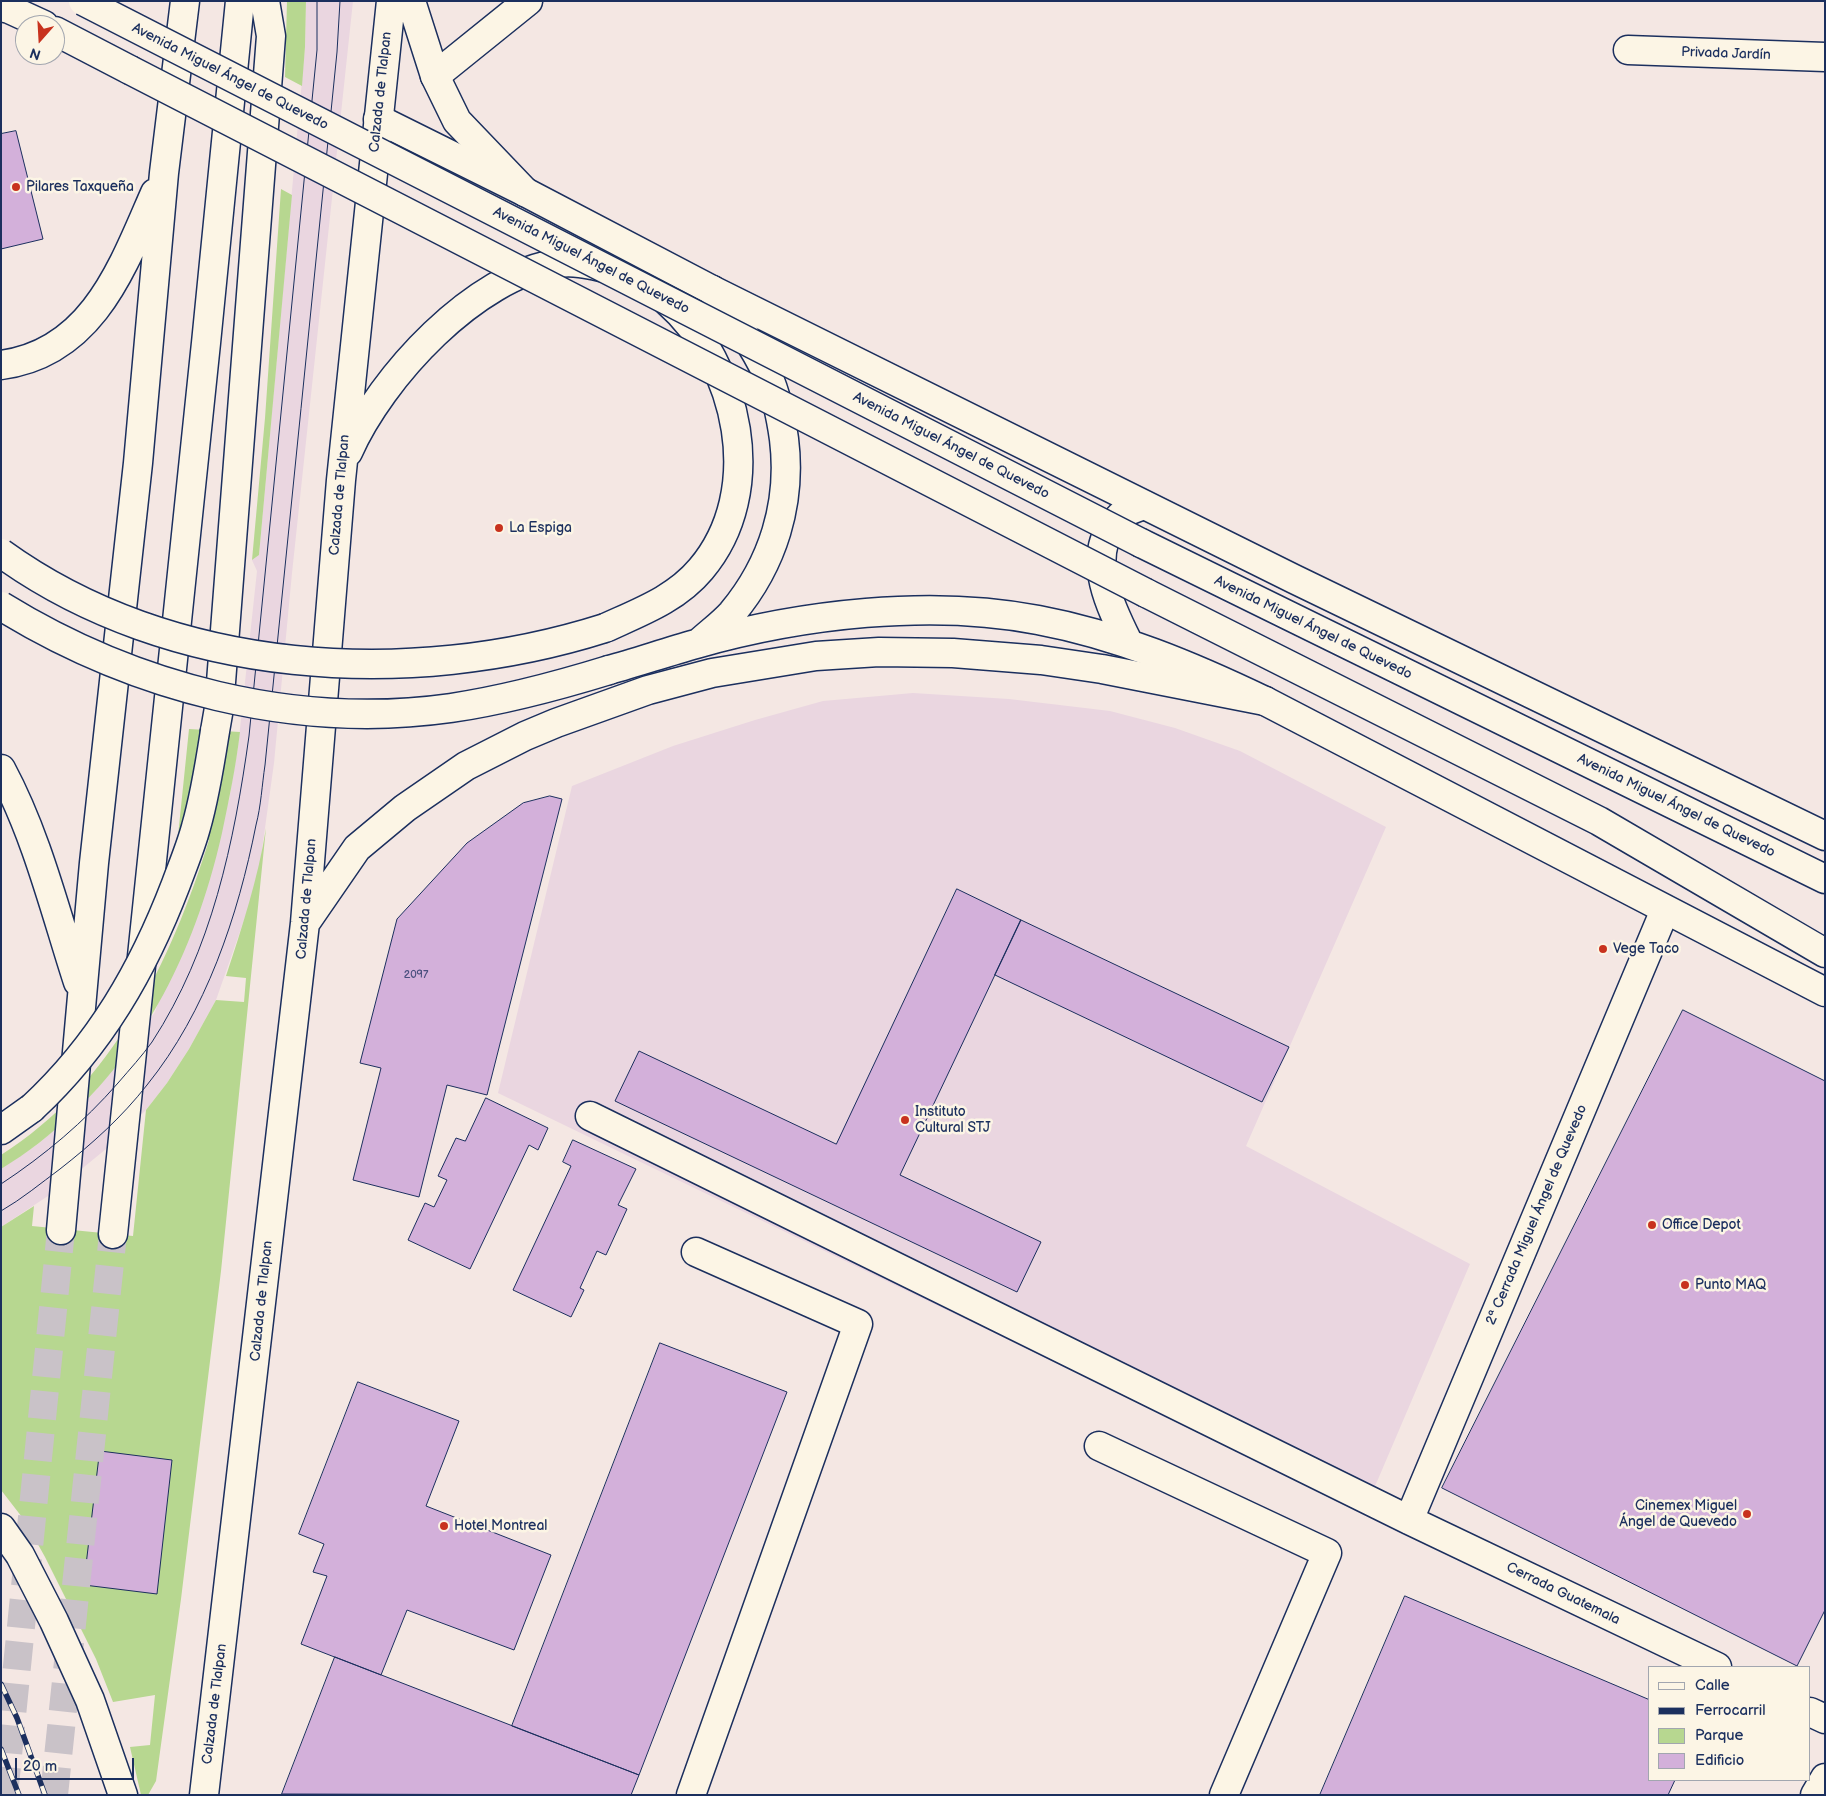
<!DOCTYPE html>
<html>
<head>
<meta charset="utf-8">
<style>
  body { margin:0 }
  #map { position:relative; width:1826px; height:1796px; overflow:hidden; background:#f4e7e3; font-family:"Balsamiq Sans",sans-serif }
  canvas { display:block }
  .frame { position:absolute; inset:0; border:2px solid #1b2f5e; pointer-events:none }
  .legend { position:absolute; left:1648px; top:1666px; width:162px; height:115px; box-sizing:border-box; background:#fcf5e5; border:1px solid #a2a6af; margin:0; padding:6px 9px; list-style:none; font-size:15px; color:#1b2f5e }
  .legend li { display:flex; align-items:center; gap:10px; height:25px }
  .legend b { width:25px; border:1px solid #a2a6af }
  .north { position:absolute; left:15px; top:15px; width:50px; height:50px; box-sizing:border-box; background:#fcf5e5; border:1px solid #a2a6af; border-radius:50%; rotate:199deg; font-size:14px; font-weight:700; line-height:20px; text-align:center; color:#1b2f5e }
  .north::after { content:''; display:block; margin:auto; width:18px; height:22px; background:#c8321e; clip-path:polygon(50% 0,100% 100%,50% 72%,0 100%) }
  .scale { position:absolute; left:15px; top:1758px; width:119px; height:22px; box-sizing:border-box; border:2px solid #1b2f5e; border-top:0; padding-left:6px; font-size:15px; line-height:18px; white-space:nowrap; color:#1b2f5e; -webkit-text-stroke:4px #fcf5e5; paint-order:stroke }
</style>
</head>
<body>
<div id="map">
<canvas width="1826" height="1796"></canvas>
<div class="frame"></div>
<ul class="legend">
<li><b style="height:6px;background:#fcf5e5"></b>Calle</li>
<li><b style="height:6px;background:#1b2f5e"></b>Ferrocarril</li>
<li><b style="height:14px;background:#b7d790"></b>Parque</li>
<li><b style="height:14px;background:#d3b0da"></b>Edificio</li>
</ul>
<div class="north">N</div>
<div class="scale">20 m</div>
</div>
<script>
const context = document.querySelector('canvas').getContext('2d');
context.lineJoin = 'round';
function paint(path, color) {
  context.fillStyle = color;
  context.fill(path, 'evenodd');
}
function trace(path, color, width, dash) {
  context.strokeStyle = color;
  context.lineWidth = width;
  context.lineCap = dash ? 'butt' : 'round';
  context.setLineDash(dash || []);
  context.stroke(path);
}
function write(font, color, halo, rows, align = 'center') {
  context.font = font + ' "Balsamiq Sans",sans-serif';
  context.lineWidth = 5;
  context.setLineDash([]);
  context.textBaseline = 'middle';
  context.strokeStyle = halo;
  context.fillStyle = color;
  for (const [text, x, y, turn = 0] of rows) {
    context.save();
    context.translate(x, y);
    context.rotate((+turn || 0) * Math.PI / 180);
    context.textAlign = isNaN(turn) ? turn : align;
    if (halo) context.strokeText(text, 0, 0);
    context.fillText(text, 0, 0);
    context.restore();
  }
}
paint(new Path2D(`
  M 306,1 L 353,1 L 292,573 L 274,763 L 260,864 L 249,906 L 216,1000 L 189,1049 L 167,1083 L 146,1110 L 106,1149 L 51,1194 L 1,1227 L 1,1169 L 38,1144 L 63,1122 L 96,1090 L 126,1053 L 155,1012 L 229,800 L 238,747 L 257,571 L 252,560 L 259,555 L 302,80 L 305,47 Z
  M 913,693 L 1009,699 L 1110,711 L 1175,728 L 1240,751 L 1386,827 L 1246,1146 L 1470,1264 L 1364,1512 L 498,1093 L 572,786 L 673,746 L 755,720 L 823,701 Z`), '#ead6e0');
paint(new Path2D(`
  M 287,1 L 306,1 L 305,47 L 302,86 L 285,77 Z
  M 281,189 L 292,195 L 259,555 L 252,560 L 265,418 Z
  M 189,729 L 240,732 C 236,766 229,800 222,833 C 194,956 140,1064 39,1143 C 27,1152 14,1161 1,1169 L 1,1155 C 112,1085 171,962 209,840 L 178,836 Z
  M 266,828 L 221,1271 L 181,1599 L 156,1781 L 148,1795 L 141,1795 L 130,1747 L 150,1745 L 155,1695 L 113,1702 L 96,1659 L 45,1557 L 25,1521 L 1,1490 L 1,1227 L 34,1206 L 32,1226 L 133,1236 L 146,1110 L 167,1083 L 189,1049 L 216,1000 L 244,1002 L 246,978 L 226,976 C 242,927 258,879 266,828 Z`), '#b7d790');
const building = new Path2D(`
  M 16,131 L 43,239 L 1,249 L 1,134 Z
  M 550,796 L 562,799 L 487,1095 L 447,1085 L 419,1197 L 353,1180 L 381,1068 L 360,1063 L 397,919 L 467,843 L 523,803 Z
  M 957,889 L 1021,920 L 900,1175 L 1041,1242 L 1017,1292 L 615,1101 L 639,1051 L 836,1144 Z
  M 1021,920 L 1289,1047 L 1262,1102 L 995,975 Z
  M 1683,1010 L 1825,1081 L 1825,1610 L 1797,1666 L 1442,1488 Z
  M 486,1098 L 548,1128 L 538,1150 L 529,1145 L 470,1269 L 408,1240 L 425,1203 L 434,1207 L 447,1180 L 438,1176 L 456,1138 L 465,1141 Z
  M 573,1140 L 636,1169 L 618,1205 L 627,1209 L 606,1255 L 597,1251 L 580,1288 L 584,1290 L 571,1317 L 513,1290 L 571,1166 L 563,1162 Z
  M 660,1343 L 787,1392 L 639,1775 L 512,1726 Z
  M 358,1382 L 459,1421 L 426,1506 L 551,1555 L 514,1650 L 407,1610 L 381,1675 L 301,1644 L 327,1576 L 313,1572 L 324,1544 L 299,1534 Z
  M 100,1451 L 172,1460 L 157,1594 L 84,1585 Z
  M 1405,1596 L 1650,1700 L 1650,1780 L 1675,1780 L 1668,1795 L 1320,1795 Z
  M 335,1657 L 639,1775 L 631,1795 L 282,1794 Z`);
paint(building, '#d3b0da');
trace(building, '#1b2f5e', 1);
trace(new Path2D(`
  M 4,1795 L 61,1230`), '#c9c2c8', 28, [28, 14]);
trace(new Path2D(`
  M 54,1795 L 113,1234`), '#c9c2c8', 28, [28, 14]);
const minor = new Path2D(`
  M 1628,50 L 1825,57
  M 435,76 L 528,1
  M 378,119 L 525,192 L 712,290 L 1294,579 L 1825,836
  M 215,731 L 219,708 L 271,36 L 265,1
  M 590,1116 L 1409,1520 L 1717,1667
  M 1,1130 L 32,1108
  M 1099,1446 L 1327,1553 L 1224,1795
  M 1409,1520 L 1665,910
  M 1,1528 L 20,1555 L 54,1621 L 90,1700 L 123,1795
  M 1810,1712 L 1825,1719
  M 691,1795 L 858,1324 L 696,1252
  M 1815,1795 L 1825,1778`);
const major = new Path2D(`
  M 1,7 L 9,9 L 44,25
  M 55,31 L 130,70
  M 1,365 C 93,353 123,266 155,193
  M 1141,543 L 1825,879
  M 1146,593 L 1599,821 L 1825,953
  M 701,641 C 711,632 723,623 732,613 C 773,564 792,503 784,439 C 781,418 777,396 768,376 C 754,345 733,317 712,290
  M 1129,644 C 1112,610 1086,560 1113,525 C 1116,521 1119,516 1123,514 C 1129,510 1138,507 1144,505
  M 609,670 C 638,662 667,652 696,644 C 801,614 931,599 1038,620 C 1118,635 1192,666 1265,701 L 1825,992
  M 1,769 C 37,836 55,911 78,982
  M 61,1230 L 94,863 L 138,463 L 164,173 L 185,1`);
const highway = new Path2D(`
  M 411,1 L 435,76 L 457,121 L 525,192
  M 348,452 C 381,377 475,275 559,263 C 573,261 587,264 601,267
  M 605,628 C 640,612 676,599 701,569 C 767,491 739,364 667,301
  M 306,922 L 357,848 L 405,808 L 466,766 L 525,736 L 556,723 L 648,690 L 712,673 L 816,656 L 879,652 L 953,653 L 1041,660 L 1102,669 L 1265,701
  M 113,1234 L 206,343 L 240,1
  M 204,1795 L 305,923 L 341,480 L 391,1`);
trace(minor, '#1b2f5e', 31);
trace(major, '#1b2f5e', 31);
trace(highway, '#1b2f5e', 31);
trace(minor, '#fcf5e5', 28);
trace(major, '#fcf5e5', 28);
trace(highway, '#fcf5e5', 28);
trace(new Path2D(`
  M 1,1184 C 45,1155 84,1122 118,1083 C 130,1069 142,1056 152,1042 C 212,950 234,843 249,736 L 317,50 L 317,1
  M 1,1211 C 22,1199 41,1183 60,1169 C 92,1144 122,1117 147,1085 C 206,1012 238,916 256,825 C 261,806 262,785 265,765 L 337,52 L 340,1`), '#1b2f5e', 1);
const rail = new Path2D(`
  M 1,1684 L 17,1718 L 45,1795
  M 1,1749 L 19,1795`);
trace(rail, '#1b2f5e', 5.5);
trace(rail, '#fcf5e5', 4, [11]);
const minorBridge = new Path2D(`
  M 32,1108 C 100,1045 143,970 176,884 C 183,865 191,846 196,827 C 205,796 210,763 215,731`);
const majorBridge = new Path2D(`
  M 83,1 L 1141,543
  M 130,70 L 1146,593
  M 1,606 C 134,688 295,730 451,708 C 505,700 557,686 609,670`);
const highwayBridge = new Path2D(`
  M 1,553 C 171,676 410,690 605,628`);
trace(minorBridge, '#1b2f5e', 31, []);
trace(majorBridge, '#1b2f5e', 31, []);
trace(highwayBridge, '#1b2f5e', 31, []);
trace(minorBridge, '#fcf5e5', 28);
trace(majorBridge, '#fcf5e5', 28);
trace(highwayBridge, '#fcf5e5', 28);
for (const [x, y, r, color] of [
  [16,187,5,"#c8321e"],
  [499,528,5,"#c8321e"],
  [1603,949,5,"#c8321e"],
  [905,1120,5,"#c8321e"],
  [1652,1225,5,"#c8321e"],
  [1685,1285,5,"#c8321e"],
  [1747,1514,5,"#c8321e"],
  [444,1526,5,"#c8321e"]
]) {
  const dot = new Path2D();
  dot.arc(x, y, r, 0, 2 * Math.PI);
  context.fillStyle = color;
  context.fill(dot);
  trace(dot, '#fcf5e5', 2);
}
write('11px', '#494f7d', null, [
  ["2097",416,975]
]);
write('14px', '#1b2f5e', '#fcf5e5', [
  ["Privada Jardín",1726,54,2],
  ["Avenida Miguel Ángel de Quevedo",230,77,27],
  ["Calzada de Tlalpan",381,92,-84],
  ["Avenida Miguel Ángel de Quevedo",591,261,27],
  ["Avenida Miguel Ángel de Quevedo",951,446,27],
  ["Calzada de Tlalpan",340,495,-85],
  ["Avenida Miguel Ángel de Quevedo",1313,628,26],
  ["Avenida Miguel Ángel de Quevedo",1676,806,26],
  ["Calzada de Tlalpan",307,899,-85],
  ["2ª Cerrada Miguel Ángel de Quevedo",1537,1215,-67],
  ["Calzada de Tlalpan",262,1301,-84],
  ["Cerrada Guatemala",1563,1594,26],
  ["Calzada de Tlalpan",215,1704,-83]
]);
write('14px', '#1b2f5e', '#fcf5e5', [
  ["Pilares Taxqueña",26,187],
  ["La Espiga",509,528],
  ["Vege Taco",1613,949],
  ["Instituto",915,1112],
  ["Cultural STJ",915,1128],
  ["Office Depot",1662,1225],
  ["Punto MAQ",1695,1285],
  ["Cinemex Miguel",1737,1506,"right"],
  ["Ángel de Quevedo",1737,1522,"right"],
  ["Hotel Montreal",454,1526]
], 'left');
</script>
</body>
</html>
